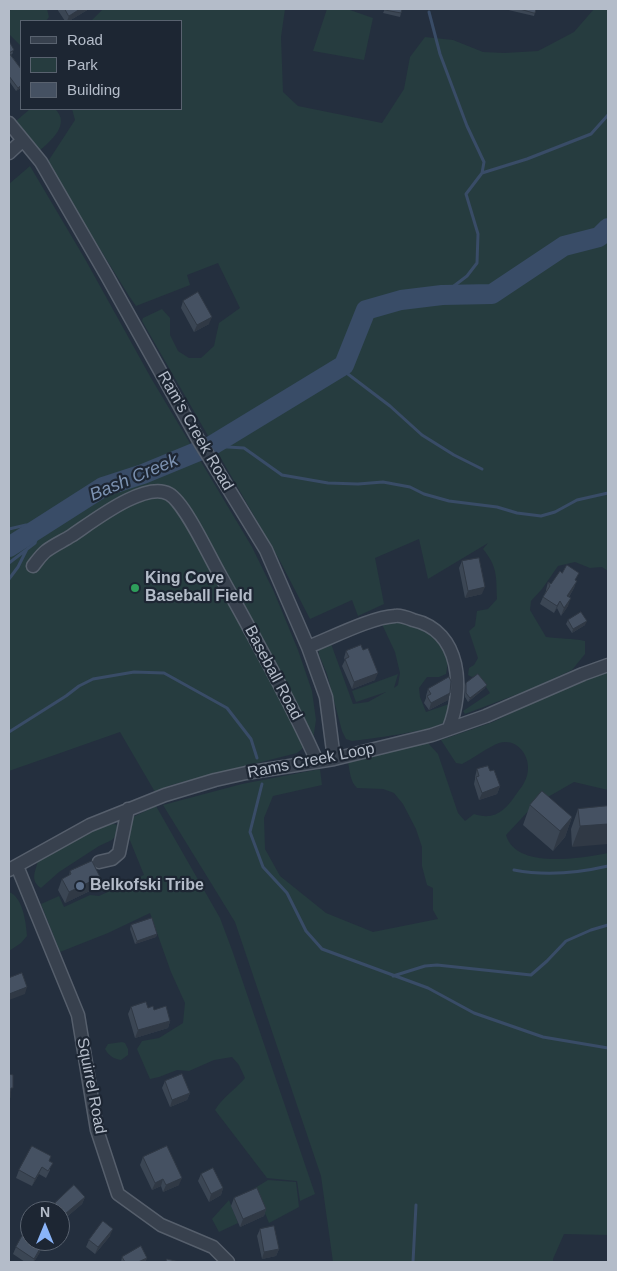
<!DOCTYPE html>
<html>
<head>
<meta charset="utf-8">
<style>
  body { margin:0 }
  #map { position:relative; width:617px; height:1271px; overflow:hidden; background:#242f3e; font-family:Arial,sans-serif }
  canvas { display:block }
  .frame { position:absolute; inset:0; border:10px solid #b4bcc9; pointer-events:none }
  .legend { position:absolute; left:20px; top:20px; width:162px; height:90px; box-sizing:border-box; background:#1d2633; border:1px solid #59626f; margin:0; padding:6px 9px; list-style:none; font-size:15px; color:#b4bcc9 }
  .legend li { display:flex; align-items:center; gap:10px; height:25px }
  .legend b { width:25px; border:1px solid #59626f }
  .north { position:absolute; left:20px; top:1201px; width:50px; height:50px; box-sizing:border-box; background:#1d2633; border:1px solid #59626f; border-radius:50%; rotate:0deg; font-size:14px; font-weight:700; line-height:20px; text-align:center; color:#b4bcc9 }
  .north::after { content:''; display:block; margin:auto; width:18px; height:22px; background:#8ab4f8; clip-path:polygon(50% 0,100% 100%,50% 72%,0 100%) }
</style>
</head>
<body>
<div id="map">
<canvas width="617" height="1271"></canvas>
<div class="frame"></div>
<ul class="legend">
<li><b style="height:6px;background:#38414e"></b>Road</li>
<li><b style="height:14px;background:#263c3f"></b>Park</li>
<li><b style="height:14px;background:#455162"></b>Building</li>
</ul>
<div class="north">N</div>
</div>
<script>
const context = document.querySelector('canvas').getContext('2d');
context.lineJoin = 'round';
function paint(path, color) {
  context.fillStyle = color;
  context.fill(path, 'evenodd');
}
function trace(path, color, width, dash) {
  context.strokeStyle = color;
  context.lineWidth = width;
  context.lineCap = dash ? 'butt' : 'round';
  context.setLineDash(dash || []);
  context.stroke(path);
}
function write(font, color, halo, rows, align = 'center') {
  context.font = font + ' Arial,sans-serif';
  context.lineWidth = 4.5;
  context.setLineDash([]);
  context.textBaseline = 'middle';
  context.strokeStyle = halo;
  context.fillStyle = color;
  for (const [text, x, y, turn = 0] of rows) {
    context.save();
    context.translate(x, y);
    context.rotate((+turn || 0) * Math.PI / 180);
    context.textAlign = isNaN(turn) ? turn : align;
    if (halo) context.strokeText(text, 0, 0);
    context.fillText(text, 0, 0);
    context.restore();
  }
}
paint(new Path2D(`
  M 11,9 L 47,9 L 49,17 L 46,21 L 21,21 L 21,46 L 9,34 L 9,13 Z
  M 103,9 L 285,9 L 281,37 L 283,92 L 298,106 L 382,123 L 404,89 L 410,57 L 425,37 L 453,40 L 483,52 L 504,53 L 538,51 L 574,32 L 594,9 L 608,9 L 608,571 L 602,567 L 590,568 L 575,562 L 558,566 L 542,589 L 531,601 L 530,610 L 546,637 C 559,639 572,638 585,641 L 585,654 L 572,670 L 531,689 L 465,714 L 463,711 L 490,693 L 478,675 L 472,677 L 468,675 L 469,668 L 474,665 L 478,658 L 469,631 L 475,626 L 477,611 L 488,609 L 497,599 C 496,577 498,567 483,549 L 488,543 L 428,579 L 419,539 L 375,558 L 384,604 L 358,616 L 352,600 L 310,619 L 280,561 L 142,321 L 143,318 L 162,309 L 170,318 L 170,335 L 178,351 L 189,358 L 201,358 L 214,346 L 219,323 L 240,308 L 218,263 L 187,275 L 190,285 L 136,306 L 129,296 L 47,163 L 75,120 L 72,109 L 181,109 L 181,21 L 91,21 Z
  M 327,9 L 347,9 L 373,18 L 364,60 L 313,51 Z
  M 30,109 L 55,109 C 71,124 51,141 39,151 L 16,121 Z
  M 30,166 L 85,259 L 151,378 L 252,547 L 274,592 L 298,650 L 312,691 L 316,720 L 313,740 L 297,753 L 171,785 L 155,792 L 120,732 L 9,771 L 9,184 Z
  M 380,620 L 418,623 L 443,642 L 448,662 L 446,674 L 439,677 L 427,677 L 419,688 L 420,697 L 426,712 L 449,704 C 449,710 448,718 444,722 C 434,731 368,739 352,741 L 346,739 L 342,731 L 327,674 L 319,655 L 318,646 L 330,641 L 353,704 L 368,702 L 386,692 L 356,702 L 352,691 L 398,674 L 394,688 L 398,685 L 400,673 L 395,652 Z
  M 608,670 L 608,790 L 574,782 L 534,805 L 506,835 C 516,870 582,858 608,853 L 608,1235 L 564,1234 L 553,1259 L 553,1262 L 333,1262 L 321,1176 L 235,922 L 163,805 L 242,784 L 320,769 L 322,785 L 273,796 L 264,818 L 265,849 L 280,876 L 326,913 L 373,932 L 438,919 L 433,910 L 433,888 L 427,885 L 422,866 L 422,847 L 416,829 L 403,804 L 394,793 L 383,789 L 357,788 C 350,781 350,772 348,762 L 427,742 L 438,754 L 458,813 L 465,821 L 474,814 C 495,821 506,810 517,793 C 522,787 528,778 528,769 C 529,754 516,738 499,743 C 488,747 474,758 462,764 L 456,763 L 441,740 L 493,722 L 547,696 Z
  M 156,806 L 220,918 L 232,950 L 315,1194 L 300,1201 L 297,1181 L 267,1178 L 215,1110 C 223,1097 236,1089 245,1078 L 239,1065 L 232,1057 L 214,1060 L 189,1071 L 177,1070 L 159,1077 L 150,1079 L 137,1049 L 142,1041 L 159,1038 L 183,1023 L 185,1003 L 171,972 L 150,913 L 108,933 L 60,952 L 41,904 L 59,896 L 64,907 L 90,895 L 99,896 L 144,875 L 129,838 L 131,818 Z
  M 113,824 L 118,825 L 118,833 L 112,840 L 99,846 L 59,872 L 41,888 C 30,881 35,872 38,861 L 96,828 Z
  M 9,892 C 23,897 26,923 27,936 L 21,943 L 9,951 Z
  M 122,1042 L 125,1043 L 128,1049 L 128,1055 L 121,1060 C 114,1059 109,1056 105,1049 L 108,1044 Z
  M 268,1180 L 296,1182 L 299,1207 L 269,1223 L 255,1188 Z
  M 229,1200 L 238,1223 L 219,1232 L 212,1219 Z`), '#263c3f');
trace(new Path2D(`
  M 429,12 L 440,54 L 467,126 L 484,162 L 482,173 L 466,194 L 478,234 L 477,263 L 467,276 L 442,295
  M 482,173 L 527,159 L 591,134 L 608,115
  M 340,368 L 390,406 L 422,435 L 454,455 L 482,469
  M 211,446 L 244,448 L 282,475 L 328,483 L 358,484 L 383,482 L 410,487 L 424,494 L 449,501 L 497,507 L 517,513 L 541,516 L 555,512 L 577,500 L 608,493
  M 9,529 L 26,525 L 40,527 L 35,543 L 9,563
  M 9,579 L 18,567 L 27,549
  M 9,732 L 66,696 L 79,686 L 93,679 L 134,672 L 164,673 L 227,708 L 251,739 L 257,758
  M 262,784 L 250,832 L 263,867 L 287,893 L 306,931 L 322,949 L 428,988 L 474,1013 L 543,1037 L 608,1048
  M 514,870 C 545,876 578,873 608,866
  M 393,976 L 425,966 L 437,965 L 531,975 L 547,961 L 566,941 L 591,930 L 608,925
  M 413,1262 L 416,1205`), '#394c67', 3);
trace(new Path2D(`
  M 9,547 L 103,487 L 143,474 L 211,446 L 344,365 L 366,310 L 401,300 L 442,295 L 492,294 L 564,246 L 599,237 L 608,228`), '#394c67', 20);
const minor = new Path2D(`
  M 9,123 L 41,162 L 107,276 L 198,439 L 266,550 L 308,647 L 326,697 L 334,759
  M 9,153 L 23,140
  M 33,566 C 37,561 41,555 46,551 C 54,545 63,541 71,536 C 91,523 145,480 169,494 C 185,503 209,556 219,573 C 253,635 288,697 317,761
  M 308,647 C 331,638 372,617 395,616 C 400,615 408,618 413,620 C 462,631 464,690 449,728
  M 99,862 L 112,859 L 119,853 L 128,809
  M 17,866 L 78,1015 L 97,1130 L 118,1194 L 161,1225 L 213,1247 L 228,1262
  M 9,870 L 90,825 L 165,795 L 215,780 L 246,773 L 334,759 L 432,735 L 486,716 L 583,674 L 608,665`);
trace(minor, '#565f6c', 15);
trace(minor, '#38414e', 12);
paint(new Path2D(`
  M 57,9 L 89,9 L 69,21 L 65,21 Z
  M 385,9 L 406,9 L 402,9 L 400,17 L 383,13 Z
  M 504,9 L 536,9 L 534,16 Z
  M 9,41 L 13,53 L 11,55 L 21,69 L 21,88 L 16,91 L 9,81 Z
  M 183,301 L 209,324 L 194,332 L 181,308 Z
  M 462,561 L 482,594 L 465,598 L 459,568 Z
  M 576,581 L 574,588 L 569,597 L 568,606 L 561,616 L 557,608 L 554,613 L 540,604 L 543,597 L 546,591 L 546,590 L 548,582 L 551,584 Z
  M 568,620 L 585,625 L 572,633 L 566,624 Z
  M 346,651 L 375,680 L 352,689 L 342,666 L 345,660 L 344,658 Z
  M 466,683 L 485,688 L 468,702 L 465,697 L 465,686 Z
  M 428,689 L 450,693 L 448,700 L 429,710 L 424,703 L 426,698 L 426,696 Z
  M 477,769 L 490,771 L 500,786 L 497,794 L 479,800 L 474,784 L 475,779 L 475,777 Z
  M 530,805 L 572,817 L 565,837 L 553,851 L 523,825 Z
  M 608,806 L 572,847 L 571,829 L 578,809 Z
  M 70,871 L 100,877 L 96,888 L 65,903 L 58,890 L 62,879 L 69,876 Z
  M 131,925 L 157,934 L 156,937 L 135,944 L 130,929 Z
  M 131,1007 L 148,1008 L 154,1010 L 170,1021 L 168,1028 L 135,1038 L 128,1014 Z
  M 165,1081 L 190,1093 L 187,1100 L 170,1107 L 162,1088 Z
  M 51,1156 L 49,1161 L 50,1170 L 46,1178 L 39,1174 L 32,1186 L 16,1178 L 19,1170 Z
  M 143,1157 L 179,1185 L 163,1192 L 161,1186 L 152,1190 L 140,1165 Z
  M 201,1174 L 223,1188 L 221,1195 L 209,1202 L 198,1181 Z
  M 85,1197 L 82,1204 L 62,1221 L 60,1219 L 60,1211 L 53,1211 L 52,1210 L 55,1203 Z
  M 234,1198 L 266,1209 L 264,1216 L 240,1227 L 231,1206 Z
  M 260,1229 L 279,1249 L 276,1256 L 262,1259 L 257,1236 Z
  M 110,1236 L 95,1254 L 86,1247 L 89,1240 Z
  M 16,1247 L 40,1252 L 34,1262 L 25,1262 L 13,1254 Z
  M 122,1257 L 147,1258 L 145,1262 L 121,1262 Z`), '#3b4654');
paint(new Path2D(`
  M 80,9 L 89,9 L 69,21 L 67,21 L 69,16 Z
  M 21,85 L 21,88 L 16,91 L 18,88 Z
  M 212,317 L 209,324 L 194,332 L 197,325 Z
  M 577,581 L 574,588 L 565,603 L 567,596 Z
  M 485,587 L 482,594 L 465,598 L 468,591 Z
  M 571,598 L 568,606 L 561,616 L 564,608 Z
  M 560,601 L 557,608 L 554,613 L 557,606 Z
  M 587,621 L 585,625 L 572,633 L 573,629 Z
  M 378,673 L 375,680 L 352,689 L 354,682 Z
  M 487,685 L 485,688 L 468,702 L 470,698 Z
  M 450,693 L 448,700 L 429,710 L 431,703 Z
  M 500,786 L 497,794 L 479,800 L 482,793 Z
  M 572,817 L 565,837 L 553,851 L 560,831 Z
  M 608,824 L 608,844 L 572,847 L 580,826 Z
  M 100,877 L 96,888 L 65,903 L 69,892 Z
  M 157,934 L 156,937 L 135,944 L 137,941 Z
  M 27,987 L 25,994 L 9,1000 L 9,994 Z
  M 170,1021 L 168,1028 L 135,1038 L 138,1030 Z
  M 190,1093 L 187,1100 L 170,1107 L 172,1100 Z
  M 42,1167 L 39,1174 L 32,1186 L 35,1179 Z
  M 182,1178 L 179,1185 L 163,1192 L 166,1185 Z
  M 163,1179 L 161,1186 L 152,1190 L 155,1183 Z
  M 223,1188 L 221,1195 L 209,1202 L 211,1194 Z
  M 85,1197 L 82,1204 L 62,1221 L 65,1214 Z
  M 266,1209 L 264,1216 L 240,1227 L 243,1219 Z
  M 113,1229 L 110,1236 L 95,1254 L 98,1247 Z
  M 42,1245 L 40,1252 L 34,1262 L 33,1262 Z
  M 279,1249 L 276,1256 L 262,1259 L 264,1252 Z
  M 147,1258 L 145,1262 L 138,1262 Z`), '#303945');
const building = new Path2D(`
  M 65,9 L 80,9 L 69,16 Z
  M 385,9 L 402,9 L 401,13 L 385,10 Z
  M 520,9 L 536,9 L 535,13 Z
  M 9,41 L 14,50 L 9,53 L 21,69 L 21,85 L 18,88 L 9,76 Z
  M 198,292 L 212,317 L 197,325 L 183,301 Z
  M 479,558 L 485,587 L 468,591 L 462,561 Z
  M 567,565 L 579,573 L 575,580 L 577,581 L 567,596 L 571,598 L 564,608 L 560,601 L 557,606 L 543,597 L 550,586 L 548,582 L 551,584 L 560,571 L 562,573 Z
  M 581,612 L 587,621 L 573,629 L 568,620 Z
  M 361,645 L 363,650 L 368,648 L 378,673 L 354,682 L 345,659 L 349,657 L 346,651 Z
  M 478,674 L 487,685 L 470,698 L 466,693 L 466,683 Z
  M 449,677 L 451,681 L 450,693 L 431,703 L 427,696 L 431,694 L 428,689 Z
  M 488,766 L 490,771 L 494,770 L 500,786 L 482,793 L 476,777 L 479,776 L 477,769 Z
  M 542,791 L 572,817 L 560,831 L 530,805 Z
  M 608,806 L 608,824 L 580,826 L 578,809 Z
  M 92,861 L 100,877 L 69,892 L 62,879 L 71,874 L 70,871 Z
  M 152,918 L 157,934 L 137,941 L 131,925 Z
  M 22,973 L 27,987 L 9,994 L 9,978 Z
  M 146,1002 L 148,1008 L 153,1006 L 154,1010 L 166,1006 L 170,1021 L 138,1030 L 131,1007 Z
  M 9,1074 L 13,1075 L 13,1088 L 11,1088 L 10,1098 L 9,1098 Z
  M 182,1074 L 190,1093 L 172,1100 L 165,1081 Z
  M 32,1146 L 51,1156 L 49,1161 L 53,1163 L 48,1171 L 42,1167 L 35,1179 L 19,1170 Z
  M 167,1146 L 182,1178 L 166,1185 L 163,1179 L 155,1183 L 143,1157 Z
  M 213,1168 L 223,1188 L 211,1194 L 201,1174 Z
  M 74,1185 L 85,1197 L 65,1214 L 55,1203 Z
  M 257,1188 L 266,1209 L 243,1219 L 234,1198 Z
  M 103,1221 L 113,1229 L 98,1247 L 89,1240 Z
  M 274,1226 L 279,1249 L 264,1252 L 260,1229 Z
  M 22,1236 L 26,1236 L 30,1238 L 30,1241 L 35,1241 L 42,1245 L 34,1259 L 16,1247 Z
  M 141,1246 L 147,1258 L 138,1262 L 125,1262 L 122,1257 Z
  M 167,1259 L 179,1262 L 166,1262 Z`);
paint(building, '#455162');
trace(building, '#303945', 1);
for (const [x, y, r, color] of [
  [135,588,5,"#2e9e5b"],
  [80,886,5,"#5c6f8a"]
]) {
  const dot = new Path2D();
  dot.arc(x, y, r, 0, 2 * Math.PI);
  context.fillStyle = color;
  context.fill(dot);
  trace(dot, '#1d2633', 2);
}
write('16px', '#b4bcc9', '#1d2633', [
  ["Ram's Creek Road",195,431,60],
  ["Baseball Road",273,673,62],
  ["Rams Creek Loop",311,761,-11],
  ["Squirrel Road",91,1086,79]
]);
write('bold 16px', '#b4bcc9', '#1d2633', [
  ["King Cove",145,579],
  ["Baseball Field",145,597],
  ["Belkofski Tribe",90,886]
], 'left');
write('italic 18px', '#7c92b1', '#1d2633', [
  ["Bash Creek",134,478,-23]
]);
</script>
</body>
</html>
